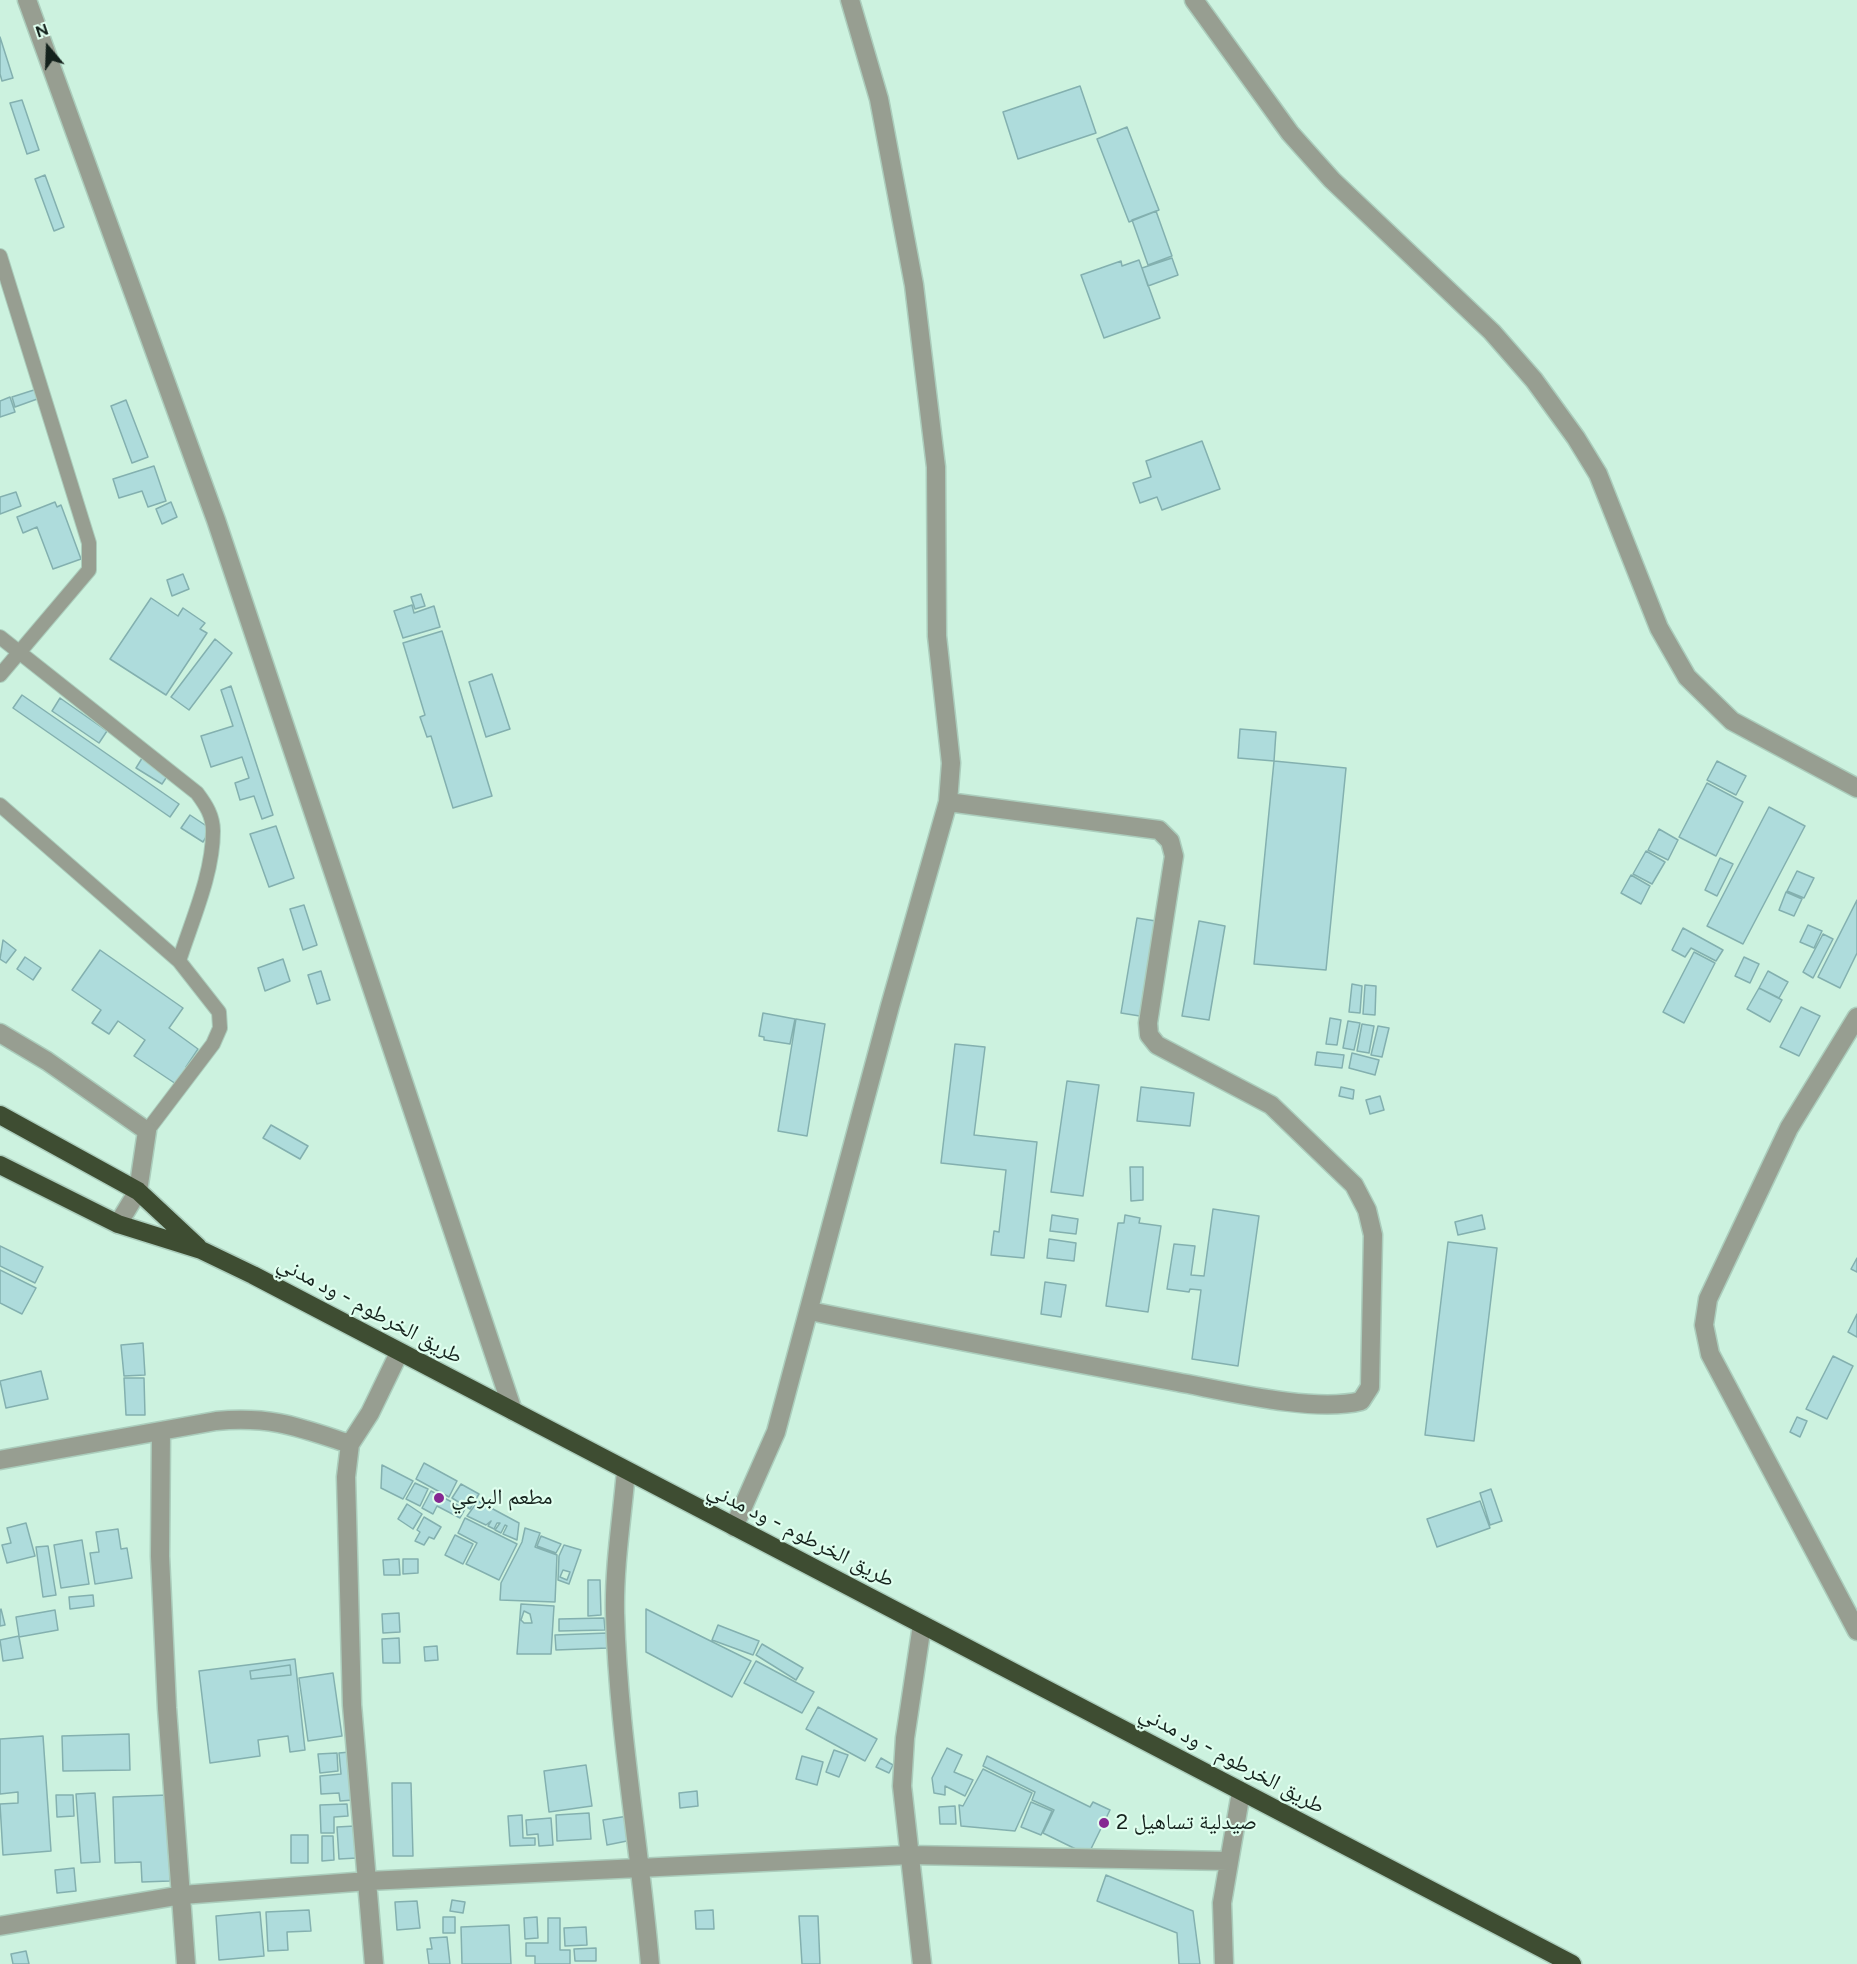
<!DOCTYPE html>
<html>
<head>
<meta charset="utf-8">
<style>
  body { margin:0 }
  #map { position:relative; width:1857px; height:1964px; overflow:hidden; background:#ccf2df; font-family:Figtree,sans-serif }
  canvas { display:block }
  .north { position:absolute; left:18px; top:18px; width:60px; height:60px; -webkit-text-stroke:4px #dffeee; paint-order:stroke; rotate:341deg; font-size:16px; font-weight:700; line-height:24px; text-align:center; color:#14221c }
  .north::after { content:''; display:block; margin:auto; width:21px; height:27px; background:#14221c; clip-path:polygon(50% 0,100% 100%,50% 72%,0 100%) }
</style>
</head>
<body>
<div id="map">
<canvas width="1857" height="1964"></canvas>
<div class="north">N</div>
</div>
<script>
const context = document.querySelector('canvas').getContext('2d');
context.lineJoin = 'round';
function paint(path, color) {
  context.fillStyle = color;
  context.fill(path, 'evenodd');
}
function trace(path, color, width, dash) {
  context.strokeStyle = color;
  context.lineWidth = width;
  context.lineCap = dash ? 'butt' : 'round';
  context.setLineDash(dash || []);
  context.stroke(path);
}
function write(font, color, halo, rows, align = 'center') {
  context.font = font + ' Figtree,"Noto Naskh Arabic",sans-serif';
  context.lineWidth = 4.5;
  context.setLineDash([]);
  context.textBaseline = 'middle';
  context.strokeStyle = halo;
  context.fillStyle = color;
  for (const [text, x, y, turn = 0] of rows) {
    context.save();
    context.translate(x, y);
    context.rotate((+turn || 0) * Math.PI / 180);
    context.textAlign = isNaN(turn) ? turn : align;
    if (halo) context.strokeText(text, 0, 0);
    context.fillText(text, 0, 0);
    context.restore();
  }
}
const building = new Path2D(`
  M 0,37 L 13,78 L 2,81 L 0,74 Z
  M 1080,86 L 1096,133 L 1018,159 L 1003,112 Z
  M 22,100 L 39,150 L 27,154 L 10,103 Z
  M 1127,127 L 1159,210 L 1129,222 L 1097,139 Z
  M 45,175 L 64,227 L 54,231 L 35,179 Z
  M 1156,211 L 1172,256 L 1148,265 L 1132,220 Z
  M 1172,258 L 1178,275 L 1148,286 L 1142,268 Z
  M 1139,260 L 1160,318 L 1104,338 L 1081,275 L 1121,261 L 1122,266 Z
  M 37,389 L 40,398 L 15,407 L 12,397 Z
  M 10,397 L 15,412 L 0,417 L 0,401 Z
  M 126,400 L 148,457 L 132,463 L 111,406 Z
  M 1202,441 L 1220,489 L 1162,510 L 1157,497 L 1140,503 L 1133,483 L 1151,477 L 1146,461 Z
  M 154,466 L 166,501 L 148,507 L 142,491 L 119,498 L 113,479 Z
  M 16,492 L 21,506 L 0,514 L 0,497 Z
  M 55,502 L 57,507 L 61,505 L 81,559 L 53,569 L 37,527 L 23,533 L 17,517 Z
  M 171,502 L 177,517 L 162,524 L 156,509 Z
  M 183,574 L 189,589 L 172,596 L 167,580 Z
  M 421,594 L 425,606 L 415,609 L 411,597 Z
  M 151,598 L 178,616 L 183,608 L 205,623 L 200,629 L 207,633 L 166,695 L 110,659 Z
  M 412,605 L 414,613 L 434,606 L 440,627 L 403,638 L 394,611 Z
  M 442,631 L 492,796 L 453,808 L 431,736 L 427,737 L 420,717 L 425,715 L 403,643 Z
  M 215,639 L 232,653 L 189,710 L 171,697 Z
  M 492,674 L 510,729 L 486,737 L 469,682 Z
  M 231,686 L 273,815 L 262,819 L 254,796 L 240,800 L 235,783 L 249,778 L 242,757 L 211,767 L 201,736 L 233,726 L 221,690 Z
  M 22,695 L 179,804 L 170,817 L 13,708 Z
  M 60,698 L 107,731 L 99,743 L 52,711 Z
  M 1240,729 L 1276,732 L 1274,761 L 1238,758 Z
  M 144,755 L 170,772 L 162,784 L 136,768 Z
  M 1274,761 L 1346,768 L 1326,970 L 1254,964 Z
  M 1717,761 L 1746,776 L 1736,795 L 1707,780 Z
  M 1707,783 L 1743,802 L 1716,856 L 1679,837 Z
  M 1769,807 L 1805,826 L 1743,944 L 1707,926 Z
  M 190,815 L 211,829 L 203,842 L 181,828 Z
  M 276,826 L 294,878 L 269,887 L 250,834 Z
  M 1659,829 L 1678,840 L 1668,860 L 1648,850 Z
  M 1646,851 L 1665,862 L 1652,884 L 1633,874 Z
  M 1720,858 L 1733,864 L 1717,896 L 1705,890 Z
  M 1797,871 L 1814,878 L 1804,898 L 1787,891 Z
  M 1631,875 L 1650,886 L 1641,904 L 1621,893 Z
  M 1786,892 L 1802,899 L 1794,916 L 1779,910 Z
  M 1857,900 L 1857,953 L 1840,988 L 1818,977 Z
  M 304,905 L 317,945 L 303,950 L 290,909 Z
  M 1137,918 L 1162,922 L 1146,1017 L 1121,1013 Z
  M 1199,921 L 1225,926 L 1209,1020 L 1182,1016 Z
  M 1808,925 L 1822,931 L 1814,948 L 1800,942 Z
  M 1683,928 L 1723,950 L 1716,961 L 1691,948 L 1685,957 L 1672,950 Z
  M 1823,934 L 1833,939 L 1813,978 L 1803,972 Z
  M 3,940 L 16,950 L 6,963 L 0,959 Z
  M 100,950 L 183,1008 L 169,1028 L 198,1049 L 186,1067 L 190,1070 L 179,1086 L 134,1056 L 145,1040 L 118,1021 L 109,1034 L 92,1023 L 101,1010 L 72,990 Z
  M 1694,952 L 1715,963 L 1684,1023 L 1663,1012 Z
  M 25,957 L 41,968 L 33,980 L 17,969 Z
  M 1744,957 L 1759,964 L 1750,983 L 1735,976 Z
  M 283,959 L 290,981 L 265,991 L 258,968 Z
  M 321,971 L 330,1000 L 317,1004 L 308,975 Z
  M 1768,971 L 1788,982 L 1779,998 L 1759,988 Z
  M 1352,984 L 1362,986 L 1360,1013 L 1349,1012 Z
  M 1365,985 L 1376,986 L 1375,1015 L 1363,1014 Z
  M 1759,988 L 1782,1000 L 1770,1022 L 1747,1009 Z
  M 1801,1007 L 1820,1016 L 1799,1056 L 1780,1047 Z
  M 763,1013 L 795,1019 L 790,1044 L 764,1040 L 764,1037 L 759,1036 Z
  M 1330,1018 L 1341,1020 L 1337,1045 L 1326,1044 Z
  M 796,1019 L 825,1024 L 807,1136 L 778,1131 Z
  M 1348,1021 L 1360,1023 L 1354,1050 L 1343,1048 Z
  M 1362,1024 L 1374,1026 L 1369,1053 L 1357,1051 Z
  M 1378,1026 L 1389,1028 L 1382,1057 L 1371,1055 Z
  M 955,1044 L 985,1047 L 974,1135 L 1037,1142 L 1024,1258 L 991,1255 L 994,1231 L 999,1232 L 1006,1170 L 941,1163 Z
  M 1317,1052 L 1344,1055 L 1342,1068 L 1315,1065 Z
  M 1352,1053 L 1379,1060 L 1375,1075 L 1349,1068 Z
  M 1067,1081 L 1099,1085 L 1083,1196 L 1051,1192 Z
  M 1141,1087 L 1194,1093 L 1190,1126 L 1137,1121 Z
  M 1341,1087 L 1354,1090 L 1353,1099 L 1339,1096 Z
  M 1380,1096 L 1384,1110 L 1370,1114 L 1366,1100 Z
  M 271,1125 L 308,1146 L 300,1159 L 263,1138 Z
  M 1130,1167 L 1143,1167 L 1143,1200 L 1131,1201 Z
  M 1213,1209 L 1259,1216 L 1238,1366 L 1192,1359 L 1201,1290 L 1190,1289 L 1189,1292 L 1167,1289 L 1174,1244 L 1195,1246 L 1191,1275 L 1204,1276 Z
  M 1052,1215 L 1078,1219 L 1076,1234 L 1050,1231 Z
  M 1125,1215 L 1140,1218 L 1139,1223 L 1161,1226 L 1148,1312 L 1106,1306 L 1118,1223 L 1124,1223 Z
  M 1482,1215 L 1485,1229 L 1458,1235 L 1455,1222 Z
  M 1049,1239 L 1076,1243 L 1074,1261 L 1047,1258 Z
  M 1448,1242 L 1497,1248 L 1474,1441 L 1425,1435 Z
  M 0,1246 L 43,1267 L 35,1283 L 0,1266 Z
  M 1857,1258 L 1857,1272 L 1851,1269 Z
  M 0,1270 L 36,1288 L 22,1314 L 0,1303 Z
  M 1045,1282 L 1066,1285 L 1061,1317 L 1041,1314 Z
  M 1857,1314 L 1857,1337 L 1848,1332 Z
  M 143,1343 L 145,1375 L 124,1376 L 121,1345 Z
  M 1833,1356 L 1853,1366 L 1827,1419 L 1806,1409 Z
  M 41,1371 L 48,1399 L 6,1408 L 0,1381 Z
  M 124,1378 L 144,1378 L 145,1415 L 126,1415 Z
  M 1797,1417 L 1807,1421 L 1800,1437 L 1790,1432 Z
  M 424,1463 L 457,1481 L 449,1497 L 416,1479 Z
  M 382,1465 L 413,1481 L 403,1499 L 381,1488 Z
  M 415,1483 L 428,1489 L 420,1506 L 406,1499 Z
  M 461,1484 L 479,1494 L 470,1509 L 452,1498 Z
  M 1491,1489 L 1502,1521 L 1490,1525 L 1480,1493 Z
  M 431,1491 L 465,1509 L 460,1518 L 437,1506 L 433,1514 L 422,1508 Z
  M 478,1501 L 519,1523 L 517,1540 L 503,1534 L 507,1526 L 505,1525 L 501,1533 L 495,1530 L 500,1523 L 497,1523 L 494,1529 L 488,1526 L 491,1521 L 486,1525 L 467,1516 Z
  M 1480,1501 L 1490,1528 L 1437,1547 L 1427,1519 Z
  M 407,1504 L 422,1514 L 413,1529 L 398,1519 Z
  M 424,1517 L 441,1527 L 434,1539 L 429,1537 L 424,1545 L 415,1541 L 420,1532 L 417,1530 Z
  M 465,1518 L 517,1544 L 499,1580 L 466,1564 L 477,1543 L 458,1533 Z
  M 26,1523 L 35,1556 L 7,1563 L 2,1545 L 11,1543 L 7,1528 Z
  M 525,1528 L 540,1533 L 535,1547 L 557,1555 L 555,1602 L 500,1600 L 501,1583 L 522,1542 Z
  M 118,1529 L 121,1549 L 127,1548 L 132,1578 L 95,1584 L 90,1553 L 99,1552 L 96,1532 Z
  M 455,1535 L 473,1544 L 463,1564 L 445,1555 Z
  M 541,1536 L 561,1544 L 556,1553 L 537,1546 Z
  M 82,1540 L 89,1584 L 61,1588 L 54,1545 Z
  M 564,1545 L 581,1550 L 569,1584 L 558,1580 L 559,1556 ZM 563,1570 L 570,1572 L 567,1580 L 560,1577 Z
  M 48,1546 L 56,1595 L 43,1597 L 36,1547 Z
  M 399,1559 L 400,1575 L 384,1575 L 383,1560 Z
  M 403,1559 L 418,1559 L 418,1573 L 403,1574 Z
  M 588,1580 L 600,1580 L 601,1615 L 588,1616 Z
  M 93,1595 L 94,1606 L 70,1609 L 69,1597 Z
  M 521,1604 L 554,1606 L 551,1654 L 517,1654 ZM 524,1611 L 530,1614 L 532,1623 L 524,1623 L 521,1620 Z
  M 1,1609 L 5,1625 L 0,1626 L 0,1610 Z
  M 646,1609 L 751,1661 L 732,1697 L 646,1652 Z
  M 55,1610 L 58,1630 L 19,1637 L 23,1658 L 3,1661 L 0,1640 L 19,1636 L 16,1617 Z
  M 399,1613 L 400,1632 L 383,1633 L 382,1614 Z
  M 604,1618 L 605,1630 L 559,1631 L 559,1619 Z
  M 718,1625 L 759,1641 L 753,1655 L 712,1640 Z
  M 608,1633 L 608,1648 L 556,1650 L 555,1635 Z
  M 399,1638 L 400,1663 L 383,1663 L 382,1639 Z
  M 762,1644 L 803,1668 L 796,1680 L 756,1655 Z
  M 437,1646 L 438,1660 L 425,1661 L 424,1647 Z
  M 295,1659 L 305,1750 L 290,1752 L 288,1736 L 258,1740 L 260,1756 L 210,1763 L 199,1671 ZM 290,1665 L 291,1675 L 251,1679 L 250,1671 Z
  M 756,1661 L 814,1692 L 802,1713 L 744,1683 Z
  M 290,1665 L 291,1675 L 251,1679 L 250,1671 Z
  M 333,1673 L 342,1736 L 308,1741 L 299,1678 Z
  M 818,1707 L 877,1739 L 865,1761 L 806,1729 Z
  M 129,1734 L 130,1770 L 63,1771 L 62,1736 Z
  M 43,1736 L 51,1851 L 3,1855 L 0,1804 L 18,1803 L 18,1792 L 0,1794 L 0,1739 Z
  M 947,1748 L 962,1755 L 954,1772 L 973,1780 L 965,1796 L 945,1786 L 945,1795 L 934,1793 L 932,1778 Z
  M 834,1750 L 848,1755 L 839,1777 L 826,1772 Z
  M 350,1752 L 353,1800 L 340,1801 L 339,1793 L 321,1794 L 320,1776 L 341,1774 L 339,1753 Z
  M 337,1753 L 338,1771 L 320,1773 L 318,1754 Z
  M 802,1756 L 823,1762 L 817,1785 L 796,1779 Z
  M 987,1756 L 1090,1807 L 1093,1802 L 1110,1810 L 1088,1855 L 1043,1833 L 1054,1810 L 1032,1800 L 1035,1792 L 983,1766 Z
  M 881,1758 L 893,1765 L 889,1773 L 876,1767 Z
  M 586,1765 L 592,1806 L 549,1812 L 544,1771 Z
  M 983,1769 L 1032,1793 L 1015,1831 L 961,1826 L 959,1805 L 963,1806 Z
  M 392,1783 L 411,1783 L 413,1856 L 393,1856 Z
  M 697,1791 L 698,1806 L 680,1808 L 679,1793 Z
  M 95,1793 L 100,1862 L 81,1863 L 76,1794 Z
  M 56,1795 L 73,1795 L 74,1816 L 57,1817 Z
  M 168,1795 L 170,1881 L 142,1882 L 141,1862 L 115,1863 L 113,1797 Z
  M 1031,1802 L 1052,1811 L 1041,1835 L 1021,1827 Z
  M 347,1804 L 348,1816 L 334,1817 L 334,1833 L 321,1833 L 320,1805 Z
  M 955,1806 L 956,1824 L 940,1824 L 939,1807 Z
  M 589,1813 L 591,1839 L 557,1841 L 556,1815 Z
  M 522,1815 L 523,1838 L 535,1838 L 535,1845 L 510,1846 L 508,1816 Z
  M 628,1816 L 632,1840 L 607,1845 L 603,1820 Z
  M 551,1818 L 553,1845 L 539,1846 L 538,1834 L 527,1835 L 526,1820 Z
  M 355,1826 L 357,1858 L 339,1859 L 337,1827 Z
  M 291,1835 L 308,1835 L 308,1863 L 291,1863 Z
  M 322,1836 L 333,1836 L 334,1860 L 322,1861 Z
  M 74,1868 L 76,1891 L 57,1893 L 55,1870 Z
  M 1106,1875 L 1193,1911 L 1200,1964 L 1179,1964 L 1177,1933 L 1097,1901 Z
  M 452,1900 L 465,1902 L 463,1913 L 450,1911 Z
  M 417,1901 L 420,1928 L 397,1930 L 395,1902 Z
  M 309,1910 L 311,1931 L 287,1932 L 288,1950 L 268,1951 L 266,1912 Z
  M 713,1910 L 714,1929 L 696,1929 L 695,1911 Z
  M 260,1912 L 264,1956 L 219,1960 L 216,1916 Z
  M 799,1916 L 818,1916 L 820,1964 L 802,1964 Z
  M 443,1917 L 455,1917 L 455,1933 L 443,1933 Z
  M 537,1917 L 538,1938 L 525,1939 L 524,1918 Z
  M 548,1918 L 560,1918 L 560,1950 L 570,1950 L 570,1964 L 535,1964 L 535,1956 L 526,1956 L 526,1943 L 548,1943 Z
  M 509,1925 L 511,1964 L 462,1964 L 461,1927 Z
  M 586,1927 L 587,1945 L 565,1946 L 564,1928 Z
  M 447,1937 L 450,1964 L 429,1964 L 427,1949 L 432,1949 L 430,1938 Z
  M 596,1948 L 596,1961 L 575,1961 L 574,1949 Z
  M 26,1951 L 29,1964 L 13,1964 L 11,1954 Z`);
paint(building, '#aedcdc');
trace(building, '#83b0af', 1.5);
const lane = new Path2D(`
  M 0,256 L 89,543 L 89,570 L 0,675
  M 0,637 L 197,793 C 206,805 213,816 213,831 C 213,874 192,920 179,961
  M 0,805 L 179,961 L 219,1012 L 220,1028 L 213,1044 L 147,1131`);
const street = new Path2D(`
  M 27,0 L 216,520 L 513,1411
  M 1194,0 L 1290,133 L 1332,180 L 1492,332 L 1534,380 L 1576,438 L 1598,474 L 1659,628 L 1687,677 L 1732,721 L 1857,788
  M 1857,1017 L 1789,1128 L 1708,1299 L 1704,1325 L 1710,1354 L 1857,1631
  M 0,1033 L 47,1061 L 147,1131 L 138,1191 L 118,1224
  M 810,1311 C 932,1336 1054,1359 1177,1382 C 1226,1391 1314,1413 1361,1401 L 1370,1387 L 1373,1235 L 1367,1210 L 1354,1185 L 1271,1105 L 1157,1045 L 1149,1035 L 1148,1023 L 1174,856 L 1170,841 L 1159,830 L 948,802
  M 161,1433 L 160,1556 L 167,1708 L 186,1964
  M 0,1460 L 216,1421 C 272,1416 298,1427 350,1444
  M 626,1471 C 622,1518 614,1566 615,1613 C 618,1730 640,1847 650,1964
  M 734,1527 L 776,1432 L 890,1006 L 948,802 L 951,763 L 937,636 L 936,467 L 914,285 L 879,99 L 850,0
  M 922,1625 L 905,1738 L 902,1786 L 922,1964
  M 0,1926 L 182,1895 L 368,1881 L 909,1855 L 1228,1861
  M 374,1964 L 352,1705 L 346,1477 L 350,1444 L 370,1413 L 399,1353
  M 1224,1964 L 1222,1903 L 1241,1792`);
const highway = new Path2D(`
  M 0,1115 L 138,1191 L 198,1247
  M 0,1165 L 118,1224 L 201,1250 L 253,1275 L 1572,1964`);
trace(lane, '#abcdbc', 16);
trace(street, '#abcdbc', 21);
trace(highway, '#abcdbc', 21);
trace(lane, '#979e91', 14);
trace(street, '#979e91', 18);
trace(highway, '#3e4d32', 18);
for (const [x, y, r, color] of [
  [439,1498,6,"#862892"],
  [1104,1823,6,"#862892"]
]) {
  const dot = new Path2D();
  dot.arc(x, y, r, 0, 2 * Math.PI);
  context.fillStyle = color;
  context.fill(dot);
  trace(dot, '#dffeee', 2);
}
write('22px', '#14221c', '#dffeee', [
  ["طريق الخرطوم - ود مدني",370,1310,28],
  ["طريق الخرطوم - ود مدني",801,1535,27],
  ["طريق الخرطوم - ود مدني",1232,1760,28]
]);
write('22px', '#14221c', '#dffeee', [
  ["مطعم البرعي",451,1498],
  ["صيدلية تساهيل 2",1116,1823]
], 'left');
</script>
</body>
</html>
